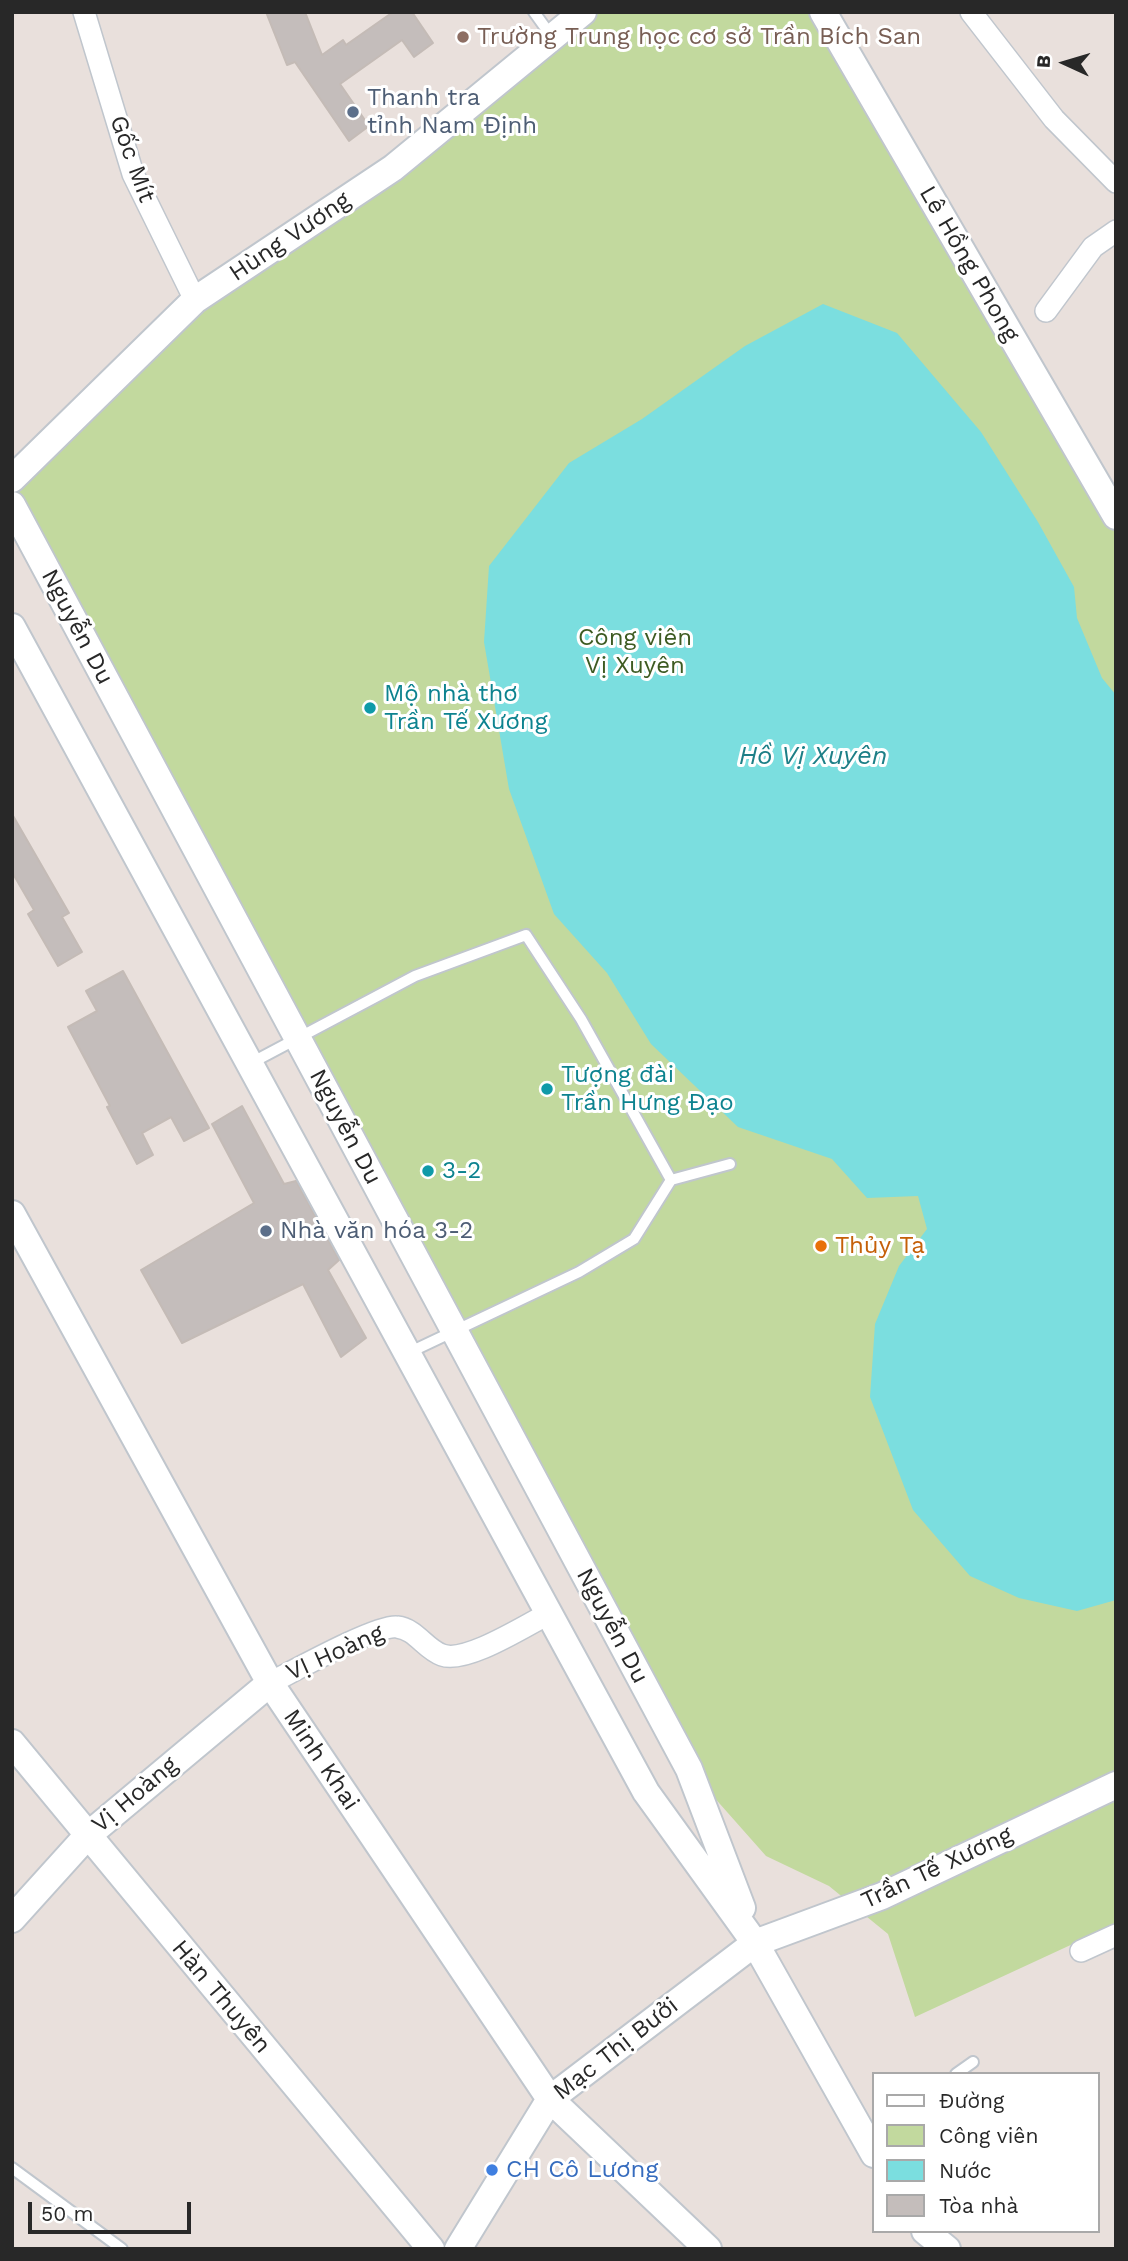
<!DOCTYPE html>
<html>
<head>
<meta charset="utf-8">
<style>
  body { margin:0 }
  #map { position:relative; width:1128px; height:2261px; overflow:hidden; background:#e9e0dc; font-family:"Work Sans",sans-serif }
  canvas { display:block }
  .frame { position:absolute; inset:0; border:14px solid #282828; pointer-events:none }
  .legend { position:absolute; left:872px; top:2072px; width:228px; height:161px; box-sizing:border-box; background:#fff; border:2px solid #a9a9a9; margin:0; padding:9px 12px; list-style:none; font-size:21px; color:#282828 }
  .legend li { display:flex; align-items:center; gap:14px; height:35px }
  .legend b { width:35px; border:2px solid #a9a9a9 }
  .north { position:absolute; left:1030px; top:28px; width:70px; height:70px; -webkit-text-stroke:5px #fff; paint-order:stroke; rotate:274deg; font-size:19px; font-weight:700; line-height:28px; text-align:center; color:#282828 }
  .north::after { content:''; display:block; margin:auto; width:24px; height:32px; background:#282828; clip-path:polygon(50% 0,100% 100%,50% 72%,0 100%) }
  .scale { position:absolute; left:28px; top:2202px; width:163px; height:32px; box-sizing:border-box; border:4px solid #282828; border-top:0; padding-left:9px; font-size:21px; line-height:24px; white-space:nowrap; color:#282828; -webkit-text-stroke:5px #fff; paint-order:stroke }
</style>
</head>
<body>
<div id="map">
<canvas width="1128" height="2261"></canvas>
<div class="frame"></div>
<ul class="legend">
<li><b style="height:9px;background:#fff"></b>Đường</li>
<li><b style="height:19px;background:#c2d99e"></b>Công viên</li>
<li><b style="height:19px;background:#7bdedf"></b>Nước</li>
<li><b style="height:19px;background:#c4bdbb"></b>Tòa nhà</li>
</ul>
<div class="north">B</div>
<div class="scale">50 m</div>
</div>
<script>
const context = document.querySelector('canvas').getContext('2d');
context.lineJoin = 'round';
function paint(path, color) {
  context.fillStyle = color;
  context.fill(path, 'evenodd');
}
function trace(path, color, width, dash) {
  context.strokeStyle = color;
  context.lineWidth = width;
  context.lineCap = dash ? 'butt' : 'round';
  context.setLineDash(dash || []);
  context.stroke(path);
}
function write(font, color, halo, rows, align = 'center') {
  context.font = font + ' "Work Sans",sans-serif';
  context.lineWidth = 6;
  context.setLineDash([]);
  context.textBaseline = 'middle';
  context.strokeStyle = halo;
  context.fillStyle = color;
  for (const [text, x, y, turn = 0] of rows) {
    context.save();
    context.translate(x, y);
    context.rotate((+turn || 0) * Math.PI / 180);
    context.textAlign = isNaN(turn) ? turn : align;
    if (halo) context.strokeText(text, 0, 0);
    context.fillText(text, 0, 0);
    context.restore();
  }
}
paint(new Path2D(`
  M 583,12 L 822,12 L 1116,522 L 1116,1924 L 915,2017 L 888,1934 L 829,1886 L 766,1856 L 689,1769 L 12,505 L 12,479 L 195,300 Z`), '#c2d99e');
paint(new Path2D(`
  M 823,304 L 897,333 L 981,432 L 1038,522 L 1074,587 L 1077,618 L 1102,678 L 1116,695 L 1116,1600 L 1077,1611 L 1019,1598 L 970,1576 L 913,1510 L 870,1397 L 875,1324 L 899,1266 L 927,1229 L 918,1196 L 867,1198 L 832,1159 L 738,1127 L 651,1044 L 607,973 L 554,914 L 509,789 L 484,642 L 489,566 L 569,463 L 642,419 L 745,346 Z`), '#7bdedf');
const building = new Path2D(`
  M 266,12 L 305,12 L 322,55 L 343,40 L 346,45 L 393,12 L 412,12 L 433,43 L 414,57 L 402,40 L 340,84 L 369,126 L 349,141 L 295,62 L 287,65 Z
  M 12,814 L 69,913 L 62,917 L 82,952 L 58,966 L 28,914 L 34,910 L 12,872 Z
  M 123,971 L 209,1128 L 184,1141 L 171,1117 L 142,1133 L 153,1155 L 137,1164 L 107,1107 L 110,1106 L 68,1027 L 97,1011 L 86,991 Z
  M 242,1106 L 284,1184 L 296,1181 L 339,1260 L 328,1270 L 366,1338 L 341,1357 L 303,1284 L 182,1343 L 141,1270 L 254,1203 L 212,1124 Z`);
paint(building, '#c4bdbb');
trace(building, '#c4bbb6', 2);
const service = new Path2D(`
  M 534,12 L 552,37
  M 251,1063 L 415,976 L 526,935 L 581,1019 L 671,1180 L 634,1239 L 579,1272 L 408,1353
  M 671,1180 L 730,1164
  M 956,2074 L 973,2062
  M 12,2168 L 122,2249`);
const minor = new Path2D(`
  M 84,12 L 133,174 L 195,300
  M 971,12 L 1054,119 L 1116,182
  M 1046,311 L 1093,247 L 1116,231
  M 270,1683 C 292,1672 378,1624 397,1627 C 416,1629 425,1649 442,1655 C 466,1664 526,1625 550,1613
  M 1081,1951 L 1116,1935`);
const tertiary = new Path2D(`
  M 823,12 L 1116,516
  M 12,479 L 195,300 L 393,168 L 583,12
  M 12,505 L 689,1769 L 742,1908
  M 12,627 L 646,1792 L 755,1943 L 874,2154
  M 12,1214 L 270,1683 L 550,2099 L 708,2249
  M 12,1743 L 431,2249
  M 12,1919 L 87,1836 L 270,1683
  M 925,2231 L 947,2249
  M 458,2249 L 550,2099 L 755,1943 L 882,1896 L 1116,1785`);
trace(service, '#c0c6cd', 14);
trace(minor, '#c0c6cd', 24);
trace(tertiary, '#c0c6cd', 30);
trace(service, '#fff', 10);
trace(minor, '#fff', 21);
trace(tertiary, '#fff', 26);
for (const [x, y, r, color] of [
  [463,37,7,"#8d6e63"],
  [353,112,7,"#5c6f8a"],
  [370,708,7,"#0f9aa8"],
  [547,1089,7,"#0f9aa8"],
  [428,1171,7,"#0f9aa8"],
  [266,1231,7,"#5c6f8a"],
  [821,1246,7,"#e8710a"],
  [492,2170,7,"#3f7fe0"]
]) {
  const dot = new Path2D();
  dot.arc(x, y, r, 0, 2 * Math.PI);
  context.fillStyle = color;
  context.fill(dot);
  trace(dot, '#fff', 2.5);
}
write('24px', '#785e54', '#fff', [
  ["Trường Trung học cơ sở Trần Bích San",477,37]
], 'left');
write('24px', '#4e5e75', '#fff', [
  ["Thanh tra",367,98],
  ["tỉnh Nam Định",367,126],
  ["Nhà văn hóa 3-2",280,1231]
], 'left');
write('24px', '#282828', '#fff', [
  ["Gốc Mít",132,159,70],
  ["Hùng Vương",290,237,-34],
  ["Lê Hồng Phong",969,264,60],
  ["Nguyễn Du",77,627,62],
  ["Nguyễn Du",345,1127,62],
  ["Nguyễn Du",612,1626,62],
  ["VỊ Hoàng",335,1653,-24],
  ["Minh Khai",321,1760,56],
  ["Vị Hoàng",135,1795,-40],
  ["Trần Tế Xương",937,1868,-25],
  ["Hàn Thuyên",221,1997,50],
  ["Mạc Thị Bưởi",616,2049,-38]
]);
write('24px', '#3d5b22', '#fff', [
  ["Công viên",635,638],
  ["Vị Xuyên",635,666]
]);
write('24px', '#0d838f', '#fff', [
  ["Mộ nhà thơ",384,694],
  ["Trần Tế Xương",384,722],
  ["Tượng đài",561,1075],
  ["Trần Hưng Đạo",561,1103],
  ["3-2",442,1171]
], 'left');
write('24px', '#c56008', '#fff', [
  ["Thủy Tạ",835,1246]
], 'left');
write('24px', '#366cbe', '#fff', [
  ["CH Cô Lương",506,2170]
], 'left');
write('italic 26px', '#1d7f87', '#fff', [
  ["Hồ Vị Xuyên",813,756]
]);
</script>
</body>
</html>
